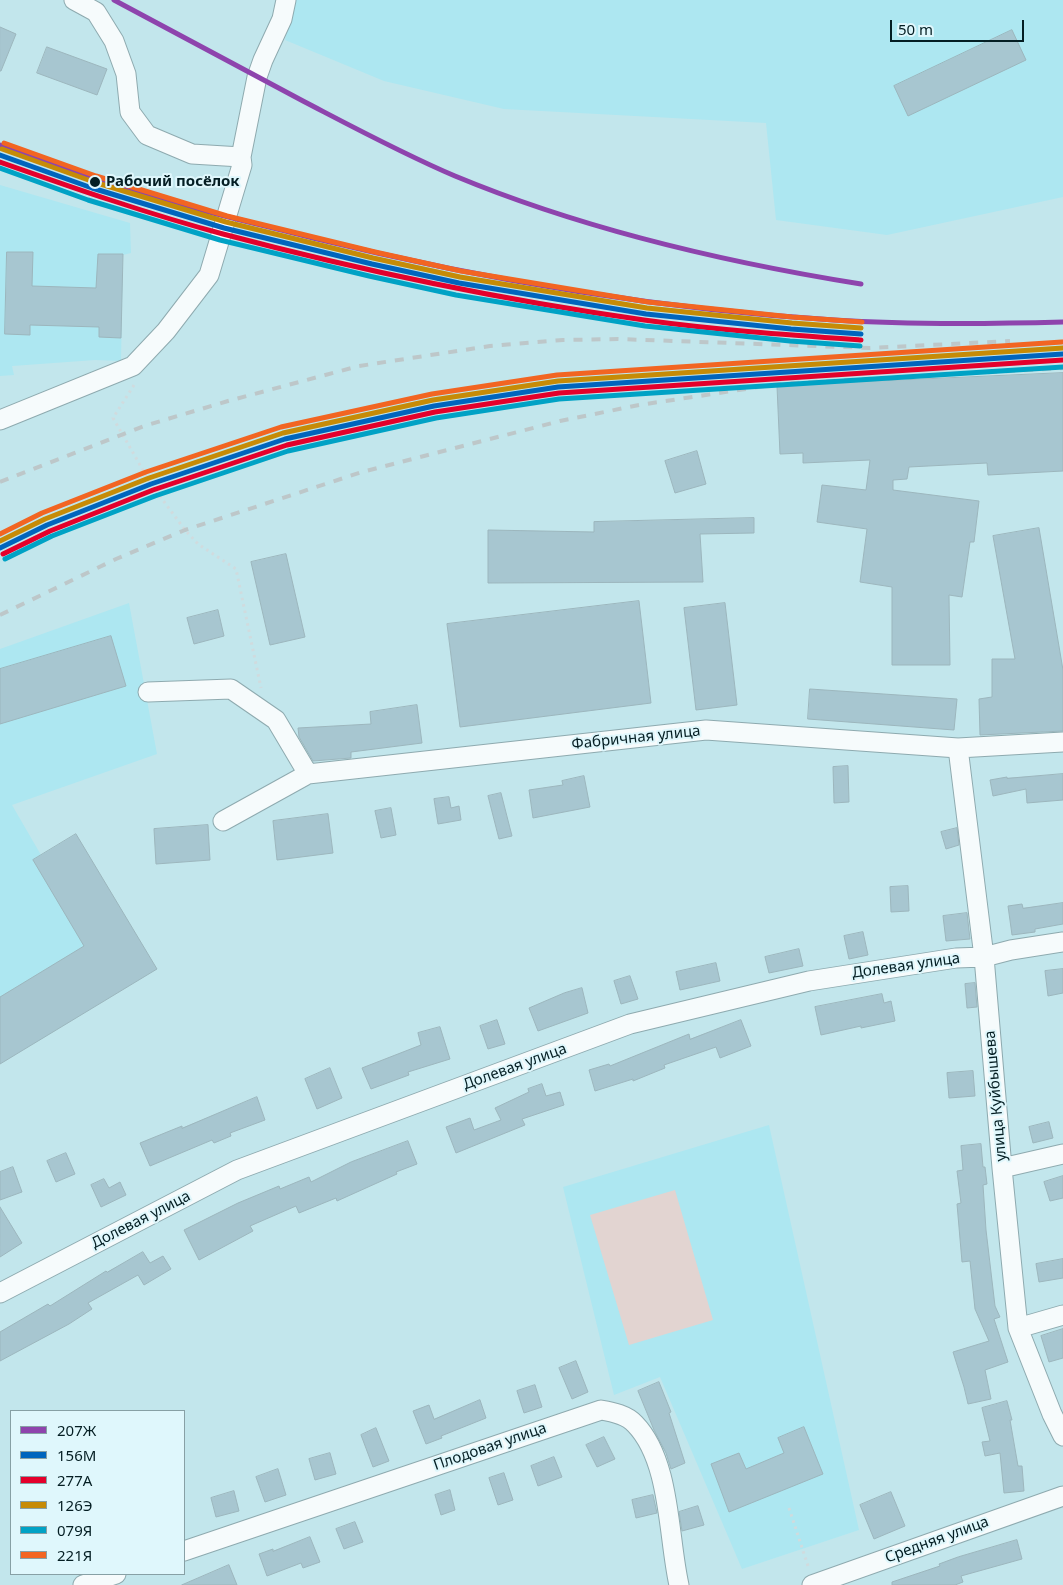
<!DOCTYPE html>
<html>
<head>
<meta charset="utf-8">
<style>
  body { margin:0 }
  #map { position:relative; width:1063px; height:1585px; overflow:hidden; background:#c2e6ec; font-family:"Noto Sans",sans-serif }
  canvas { display:block }
  .legend { position:absolute; left:10px; top:1410px; width:175px; height:165px; box-sizing:border-box; background:#dff7fc; border:1px solid #87a0a5; margin:0; padding:6px 9px; list-style:none; font-size:15px; color:#041e23 }
  .legend li { display:flex; align-items:center; gap:10px; height:25px }
  .legend b { width:25px; border:1px solid #87a0a5 }
  .scale { position:absolute; left:890px; top:20px; width:134px; height:22px; box-sizing:border-box; border:2px solid #041e23; border-top:0; padding-left:6px; font-size:15px; line-height:18px; white-space:nowrap; color:#041e23; -webkit-text-stroke:4px #dff7fc; paint-order:stroke }
</style>
</head>
<body>
<div id="map">
<canvas width="1063" height="1585"></canvas>
<ul class="legend">
<li><b style="height:6px;background:#8e44ad"></b>207Ж</li>
<li><b style="height:6px;background:#0065bd"></b>156М</li>
<li><b style="height:6px;background:#e4002b"></b>277А</li>
<li><b style="height:6px;background:#c68b07"></b>126Э</li>
<li><b style="height:6px;background:#00a2c5"></b>079Я</li>
<li><b style="height:6px;background:#f26522"></b>221Я</li>
</ul>
<div class="scale">50 m</div>
</div>
<script>
const context = document.querySelector('canvas').getContext('2d');
context.lineJoin = 'round';
function paint(path, color) {
  context.fillStyle = color;
  context.fill(path, 'evenodd');
}
function trace(path, color, width, dash) {
  context.strokeStyle = color;
  context.lineWidth = width;
  context.lineCap = dash ? 'butt' : 'round';
  context.setLineDash(dash || []);
  context.stroke(path);
}
function write(font, color, halo, rows, align = 'center') {
  context.font = font + ' "Noto Sans",sans-serif';
  context.lineWidth = 4;
  context.setLineDash([]);
  context.textBaseline = 'middle';
  context.strokeStyle = halo;
  context.fillStyle = color;
  for (const [text, x, y, turn = 0] of rows) {
    context.save();
    context.translate(x, y);
    context.rotate((+turn || 0) * Math.PI / 180);
    context.textAlign = isNaN(turn) ? turn : align;
    if (halo) context.strokeText(text, 0, 0);
    context.fillText(text, 0, 0);
    context.restore();
  }
}
paint(new Path2D(`
  M 293,0 L 1063,0 L 1063,197 L 887,235 L 776,220 L 766,123 L 504,109 L 384,81 L 285,40 Z
  M 0,185 L 130,223 L 131,253 L 123,255 L 121,361 L 95,360 L 12,366 L 14,375 L 0,376 Z
  M 129,603 L 157,754 L 12,805 L 41,855 L 76,834 L 157,969 L 0,1064 L 0,649 Z
  M 769,1125 L 859,1530 L 742,1569 L 660,1377 L 614,1395 L 563,1187 Z`), '#ade7f1');
paint(new Path2D(`
  M 675,1190 L 713,1320 L 629,1345 L 590,1215 Z`), '#e2d4d1');
const building = new Path2D(`
  M 0,27 L 16,34 L 1,71 L 0,71 Z
  M 1012,30 L 1026,60 L 908,116 L 894,86 Z
  M 47,47 L 107,69 L 97,95 L 37,73 Z
  M 7,252 L 33,252 L 32,286 L 96,288 L 98,254 L 123,254 L 121,338 L 99,337 L 99,327 L 30,325 L 30,335 L 5,334 Z
  M 1063,373 L 1063,471 L 988,475 L 987,463 L 909,467 L 907,479 L 893,480 L 893,490 L 979,501 L 974,542 L 970,542 L 962,597 L 949,595 L 950,665 L 892,665 L 892,587 L 860,582 L 867,529 L 817,522 L 822,485 L 866,490 L 870,460 L 803,463 L 803,453 L 780,454 L 777,386 Z
  M 697,451 L 706,484 L 675,493 L 665,461 Z
  M 754,518 L 754,533 L 700,534 L 703,582 L 488,583 L 488,530 L 594,532 L 594,522 Z
  M 1039,528 L 1063,670 L 1063,731 L 980,735 L 979,699 L 992,697 L 992,659 L 1015,659 L 993,536 Z
  M 286,554 L 305,637 L 270,645 L 251,562 Z
  M 639,601 L 651,703 L 460,727 L 447,624 Z
  M 725,603 L 737,705 L 696,710 L 684,608 Z
  M 218,610 L 224,636 L 194,644 L 187,618 Z
  M 111,636 L 126,686 L 0,724 L 0,669 Z
  M 810,689 L 957,699 L 954,730 L 808,719 Z
  M 417,705 L 422,743 L 351,752 L 351,758 L 313,761 L 299,737 L 298,728 L 371,724 L 370,712 Z
  M 848,766 L 849,802 L 834,803 L 833,767 Z
  M 1063,774 L 1063,800 L 1027,803 L 1026,789 L 993,796 L 990,780 L 1007,777 L 1007,778 Z
  M 584,776 L 590,807 L 533,818 L 529,790 L 563,785 L 562,781 Z
  M 501,793 L 512,836 L 499,839 L 488,796 Z
  M 449,797 L 451,808 L 459,806 L 461,820 L 438,824 L 434,799 Z
  M 391,808 L 396,835 L 381,838 L 375,811 Z
  M 328,814 L 333,853 L 277,860 L 273,821 Z
  M 208,825 L 210,860 L 156,864 L 154,829 Z
  M 957,828 L 959,845 L 946,849 L 941,832 Z
  M 76,834 L 157,969 L 0,1064 L 0,997 L 84,946 L 33,860 Z
  M 908,886 L 909,911 L 891,912 L 890,887 Z
  M 1063,903 L 1063,924 L 1035,929 L 1035,932 L 1012,935 L 1008,906 L 1022,904 L 1023,908 Z
  M 967,913 L 970,939 L 946,941 L 943,916 Z
  M 863,932 L 868,955 L 849,959 L 844,936 Z
  M 799,949 L 803,966 L 769,973 L 765,957 Z
  M 716,963 L 720,981 L 680,990 L 676,972 Z
  M 1063,969 L 1063,993 L 1048,996 L 1045,971 Z
  M 630,976 L 638,999 L 621,1004 L 614,981 Z
  M 975,983 L 977,1007 L 967,1008 L 965,984 Z
  M 582,988 L 588,1013 L 538,1031 L 529,1008 L 564,993 Z
  M 882,994 L 884,1003 L 891,1001 L 895,1021 L 861,1028 L 861,1026 L 821,1035 L 815,1007 Z
  M 497,1020 L 505,1044 L 488,1049 L 480,1026 Z
  M 741,1020 L 751,1046 L 720,1058 L 716,1047 L 664,1065 L 665,1068 L 633,1081 L 633,1079 L 595,1091 L 589,1070 L 609,1064 L 610,1066 L 689,1034 L 690,1039 Z
  M 440,1027 L 450,1059 L 408,1072 L 409,1075 L 371,1089 L 362,1068 L 421,1045 L 418,1033 Z
  M 330,1068 L 342,1098 L 317,1109 L 305,1079 Z
  M 973,1071 L 975,1096 L 949,1098 L 947,1073 Z
  M 542,1084 L 546,1096 L 560,1092 L 564,1105 L 522,1119 L 525,1125 L 456,1153 L 446,1127 L 470,1118 L 474,1130 L 501,1120 L 495,1108 L 529,1092 L 528,1089 Z
  M 257,1097 L 265,1120 L 230,1133 L 231,1136 L 214,1143 L 212,1140 L 150,1166 L 140,1143 L 182,1126 L 182,1128 Z
  M 1049,1122 L 1053,1138 L 1033,1143 L 1029,1127 Z
  M 408,1141 L 417,1164 L 396,1172 L 397,1174 L 337,1201 L 336,1198 L 299,1213 L 296,1206 L 250,1226 L 253,1231 L 199,1260 L 184,1230 L 238,1203 L 279,1186 L 280,1189 L 309,1177 L 311,1182 L 351,1162 Z
  M 981,1144 L 983,1167 L 985,1167 L 987,1184 L 983,1185 L 986,1230 L 995,1306 L 1000,1317 L 994,1319 L 1008,1362 L 985,1370 L 991,1399 L 968,1404 L 964,1387 L 953,1352 L 989,1341 L 975,1309 L 970,1261 L 962,1262 L 957,1204 L 961,1203 L 957,1171 L 963,1170 L 961,1146 Z
  M 66,1153 L 75,1174 L 56,1182 L 47,1161 Z
  M 13,1167 L 22,1192 L 0,1200 L 0,1172 Z
  M 1063,1176 L 1063,1198 L 1050,1201 L 1044,1182 Z
  M 104,1179 L 109,1188 L 120,1182 L 126,1195 L 101,1207 L 91,1185 Z
  M 0,1207 L 22,1243 L 0,1257 Z
  M 143,1252 L 150,1263 L 163,1256 L 171,1269 L 144,1285 L 138,1275 L 88,1303 L 92,1309 L 69,1324 L 0,1361 L 0,1332 L 48,1304 L 50,1306 L 106,1271 L 107,1272 Z
  M 1063,1259 L 1063,1278 L 1039,1282 L 1036,1264 Z
  M 1063,1329 L 1063,1358 L 1049,1362 L 1041,1336 Z
  M 576,1361 L 588,1392 L 572,1399 L 559,1368 Z
  M 659,1382 L 671,1412 L 669,1413 L 685,1463 L 671,1469 L 666,1453 L 654,1430 L 638,1391 Z
  M 535,1385 L 542,1407 L 524,1413 L 517,1391 Z
  M 480,1400 L 486,1418 L 441,1436 L 442,1438 L 426,1444 L 413,1411 L 429,1405 L 434,1419 Z
  M 1007,1401 L 1012,1420 L 1010,1420 L 1018,1466 L 1022,1466 L 1024,1491 L 1004,1493 L 1000,1453 L 985,1456 L 982,1442 L 990,1441 L 982,1408 Z
  M 804,1427 L 823,1474 L 729,1512 L 711,1464 L 739,1453 L 746,1469 L 784,1453 L 778,1438 Z
  M 376,1428 L 389,1461 L 373,1467 L 361,1435 Z
  M 604,1437 L 615,1459 L 597,1467 L 586,1445 Z
  M 330,1453 L 336,1474 L 315,1480 L 309,1459 Z
  M 554,1457 L 562,1477 L 538,1486 L 531,1466 Z
  M 278,1469 L 286,1495 L 265,1502 L 256,1477 Z
  M 504,1473 L 513,1500 L 498,1505 L 489,1478 Z
  M 450,1490 L 455,1510 L 441,1515 L 435,1495 Z
  M 234,1491 L 239,1511 L 216,1517 L 211,1498 Z
  M 891,1492 L 905,1526 L 874,1539 L 860,1505 Z
  M 653,1495 L 657,1513 L 636,1518 L 632,1500 Z
  M 698,1506 L 704,1525 L 682,1531 L 679,1512 Z
  M 355,1522 L 363,1542 L 344,1549 L 336,1529 Z
  M 310,1537 L 320,1562 L 303,1568 L 301,1563 L 267,1576 L 259,1554 L 273,1549 L 273,1551 Z
  M 1017,1540 L 1022,1559 L 961,1576 L 963,1582 L 955,1585 L 892,1585 L 892,1582 L 940,1566 L 939,1564 L 958,1557 Z
  M 229,1565 L 237,1585 L 182,1585 Z`);
paint(building, '#a7c6d0');
trace(building, '#9cb6bd', 1);
const minor = new Path2D(`
  M 74,0 L 96,12 L 114,41 L 126,74 L 130,112 L 147,135 L 192,154 L 241,157
  M 0,420 L 133,366 L 166,331 L 209,275 L 242,165 L 241,157 L 257,77 L 263,60 L 282,19 L 286,0
  M 148,692 L 231,689 L 276,720 L 308,774
  M 958,748 L 984,957 L 1002,1168 L 1018,1328 L 1052,1414 L 1063,1436
  M 223,821 L 308,774 L 706,730 L 958,748 L 1063,742
  M 1002,1168 L 1063,1154
  M 0,1293 L 237,1170 L 630,1024 L 809,981 L 956,958 L 984,957 L 1011,950 L 1063,942
  M 1018,1328 L 1063,1315
  M 184,1551 L 601,1410 C 613,1412 627,1415 635,1424 C 671,1461 668,1537 679,1585
  M 83,1585 L 116,1574
  M 812,1585 L 1063,1496`);
trace(minor, '#8eaaaf', 21);
trace(new Path2D(`
  M 134,385 L 113,418 L 151,484 L 185,530 L 198,544 L 236,569 L 261,688
  M 789,1508 L 809,1569`), '#d0dbde', 3, [2.5, 4]);
trace(minor, '#f6fbfc', 19);
trace(new Path2D(`
  M 0,482 L 144,426 L 228,401 L 359,366 L 490,346 L 563,340 L 618,339 L 870,348 L 1010,341
  M 0,615 L 116,559 L 185,530 L 362,472 L 560,421 L 639,405 L 779,384 L 1063,368`), '#bdc7c9', 4, [9, 9]);
trace(new Path2D(`
  M 114,0 C 177,34 240,68 303,101 C 353,127 403,154 455,176 C 585,230 723,262 861,284
  M 0,145 C 65,168 130,190 197,209 C 235,219 274,228 313,238 C 485,280 658,309 834,320 C 910,325 987,324 1063,322`), '#8e44ad', 5);
trace(new Path2D(`
  M 0,155 L 92,188 L 224,228 L 372,264 L 459,283 L 646,314 L 791,329 L 861,334
  M 0,548 L 47,525 L 151,484 L 285,439 L 434,406 L 558,387 L 1063,354`), '#0065bd', 5);
trace(new Path2D(`
  M 0,162 C 74,188 148,214 223,234 C 362,271 503,300 644,320 C 716,330 789,335 861,340
  M 3,554 L 50,531 L 153,490 L 287,445 L 435,412 L 559,393 L 1063,360`), '#e4002b', 5);
trace(new Path2D(`
  M 2,149 L 94,182 L 226,222 L 373,258 L 460,277 L 647,308 L 792,323 L 861,328
  M 0,541 L 45,519 L 149,478 L 283,433 L 433,400 L 558,381 L 1063,348`), '#c68b07', 5);
trace(new Path2D(`
  M 0,168 L 88,200 L 220,240 L 369,276 L 456,295 L 645,326 L 790,341 L 860,346
  M 5,559 L 52,536 L 155,496 L 288,451 L 436,418 L 559,399 L 1063,367`), '#00a2c5', 5);
trace(new Path2D(`
  M 4,143 L 96,176 L 227,216 L 375,252 L 461,271 L 648,302 L 792,317 L 862,322
  M 0,534 L 42,513 L 146,472 L 281,427 L 432,394 L 557,375 L 1062,342`), '#f26522', 5);
for (const [x, y, r, color] of [
  [95,182,6,"#041e23"]
]) {
  const dot = new Path2D();
  dot.arc(x, y, r, 0, 2 * Math.PI);
  context.fillStyle = color;
  context.fill(dot);
  trace(dot, '#dff7fc', 2);
}
write('bold 15px', '#041e23', '#dff7fc', [
  ["Рабочий посёлок",106,182]
], 'left');
write('15px', '#041e23', '#dff7fc', [
  ["Фабричная улица",636,738,-6],
  ["Долевая улица",906,966,-8],
  ["Долевая улица",515,1067,-20],
  ["улица Куйбышева",996,1096,-95],
  ["Долевая улица",141,1220,-27],
  ["Плодовая улица",490,1447,-19],
  ["Средняя улица",937,1540,-20]
]);
</script>
</body>
</html>
